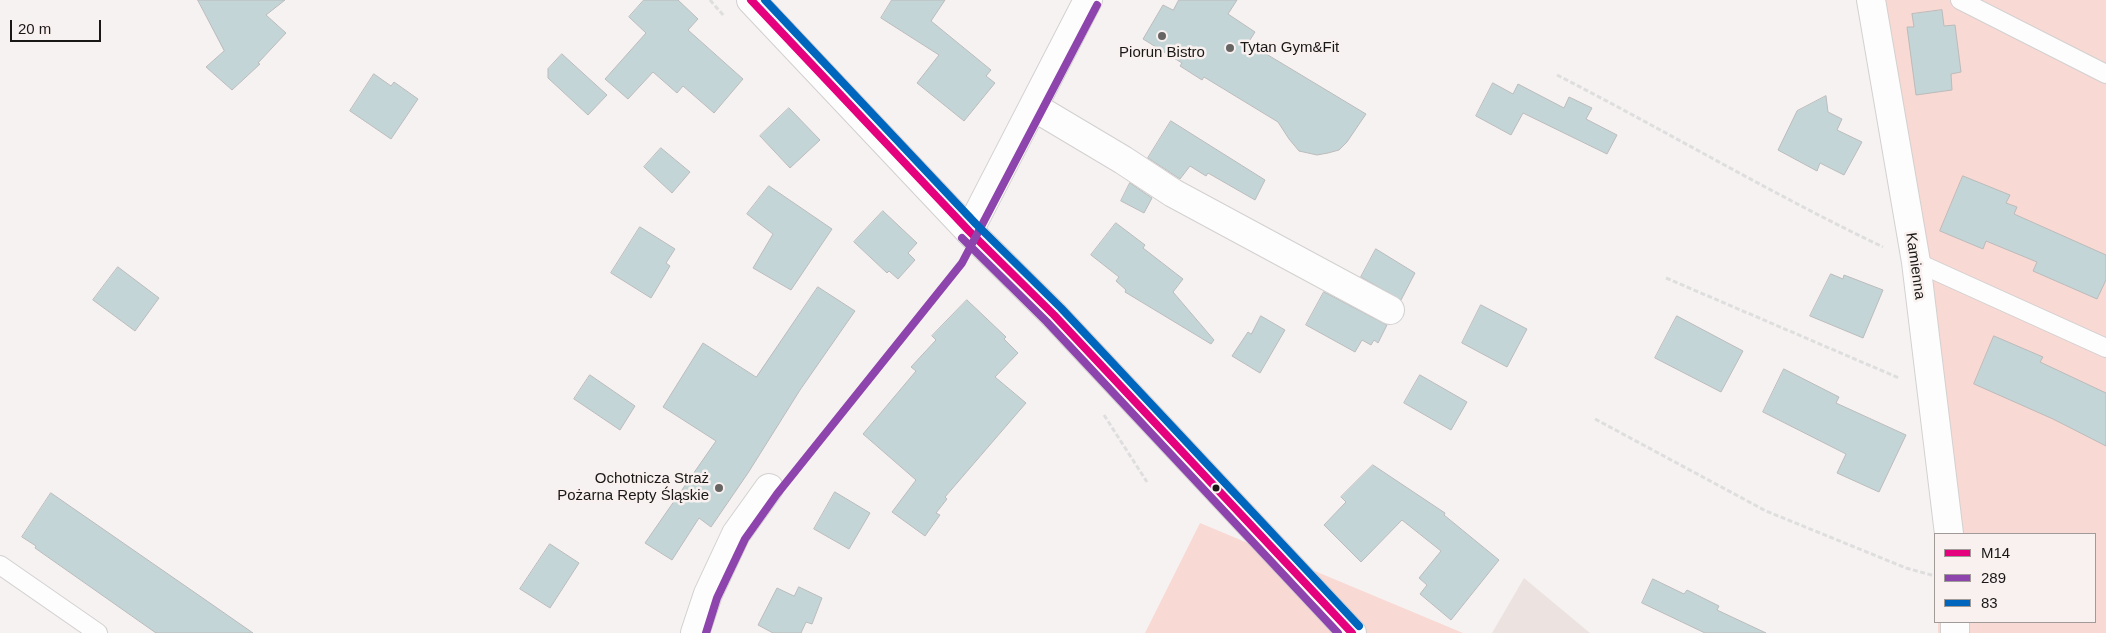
<!DOCTYPE html>
<html>
<head>
<meta charset="utf-8">
<style>
  body { margin:0 }
  #map { position:relative; width:2106px; height:633px; overflow:hidden; background:#f7f2f2; font-family:Helvetica,sans-serif }
  canvas { display:block }
  .legend { position:absolute; left:1934px; top:533px; width:162px; height:90px; box-sizing:border-box; background:#f9f1f0; border:1px solid #a09a99; margin:0; padding:6px 9px; list-style:none; font-size:15px; color:#1a1817 }
  .legend li { display:flex; align-items:center; gap:10px; height:25px }
  .legend b { width:25px; border:1px solid #a09a99 }
  .scale { position:absolute; left:10px; top:20px; width:91px; height:22px; box-sizing:border-box; border:2px solid #1a1817; border-top:0; padding-left:6px; font-size:15px; line-height:18px; white-space:nowrap; color:#1a1817; -webkit-text-stroke:4px #f9f1f0; paint-order:stroke }
</style>
</head>
<body>
<div id="map">
<canvas width="2106" height="633"></canvas>
<ul class="legend">
<li><b style="height:6px;background:#e5007d"></b>M14</li>
<li><b style="height:6px;background:#8e44ad"></b>289</li>
<li><b style="height:6px;background:#0065bd"></b>83</li>
</ul>
<div class="scale">20 m</div>
</div>
<script>
const context = document.querySelector('canvas').getContext('2d');
context.lineJoin = 'round';
function paint(path, color) {
  context.fillStyle = color;
  context.fill(path, 'evenodd');
}
function trace(path, color, width, dash) {
  context.strokeStyle = color;
  context.lineWidth = width;
  context.lineCap = dash ? 'butt' : 'round';
  context.setLineDash(dash || []);
  context.stroke(path);
}
function write(font, color, halo, rows, align = 'center') {
  context.font = font + ' Helvetica,sans-serif';
  context.lineWidth = 5;
  context.setLineDash([]);
  context.textBaseline = 'middle';
  context.strokeStyle = halo;
  context.fillStyle = color;
  for (const [text, x, y, turn = 0] of rows) {
    context.save();
    context.translate(x, y);
    context.rotate((+turn || 0) * Math.PI / 180);
    context.textAlign = isNaN(turn) ? turn : align;
    if (halo) context.strokeText(text, 0, 0);
    context.fillText(text, 0, 0);
    context.restore();
  }
}
paint(new Path2D(`
  M 1524,578 L 1590,633 L 1492,633 Z`), '#ece2e0');
paint(new Path2D(`
  M 1864,0 L 2106,0 L 2106,633 L 1938,633 L 1938,622 L 2095,622 L 2095,534 L 1936,534 L 1935,466 Z
  M 1200,523 L 1463,633 L 1145,633 Z`), '#f8d9d3');
const building = new Path2D(`
  M 198,0 L 285,0 L 266,15 L 286,33 L 258,63 L 260,64 L 232,90 L 206,67 L 224,51 Z
  M 644,0 L 678,0 L 698,19 L 688,30 L 743,79 L 714,113 L 683,86 L 677,93 L 653,72 L 628,99 L 605,79 L 646,33 L 629,17 Z
  M 892,0 L 945,0 L 931,21 L 991,70 L 986,76 L 995,83 L 964,121 L 917,83 L 939,55 L 881,18 Z
  M 1179,0 L 1237,0 L 1228,14 L 1255,32 L 1248,43 L 1366,114 L 1347,142 L 1339,150 L 1328,153 L 1317,155 L 1299,151 L 1289,139 L 1278,122 L 1204,77 L 1202,80 L 1180,66 L 1182,63 L 1143,39 L 1163,5 L 1173,10 Z
  M 1942,10 L 1944,26 L 1955,25 L 1961,72 L 1951,74 L 1952,90 L 1916,95 L 1907,27 L 1914,27 L 1912,14 Z
  M 562,54 L 607,95 L 588,115 L 548,78 L 548,69 Z
  M 374,74 L 391,86 L 394,82 L 418,99 L 391,139 L 350,111 Z
  M 1493,83 L 1513,94 L 1518,84 L 1564,108 L 1569,97 L 1592,108 L 1586,119 L 1617,135 L 1607,154 L 1523,113 L 1511,135 L 1476,116 Z
  M 1826,96 L 1828,112 L 1842,119 L 1837,130 L 1862,142 L 1844,175 L 1820,163 L 1817,171 L 1778,150 L 1797,111 Z
  M 789,108 L 820,140 L 790,168 L 760,136 Z
  M 1171,121 L 1265,180 L 1255,200 L 1208,173 L 1206,176 L 1190,166 L 1180,179 L 1148,158 Z
  M 661,148 L 690,172 L 672,193 L 644,167 Z
  M 1963,176 L 2010,195 L 2006,203 L 2017,207 L 2014,214 L 2106,255 L 2106,280 L 2097,299 L 2033,271 L 2037,262 L 1986,241 L 1983,249 L 1940,231 Z
  M 1130,183 L 1152,198 L 1144,213 L 1121,201 Z
  M 769,186 L 832,229 L 791,290 L 753,268 L 773,234 L 747,214 Z
  M 883,211 L 917,243 L 908,253 L 915,260 L 898,279 L 889,271 L 887,273 L 854,242 Z
  M 1116,223 L 1145,245 L 1143,248 L 1183,279 L 1173,292 L 1214,340 L 1211,344 L 1125,292 L 1126,290 L 1116,281 L 1119,277 L 1091,255 Z
  M 640,227 L 675,249 L 666,263 L 670,266 L 651,298 L 611,273 Z
  M 1376,249 L 1415,273 L 1401,300 L 1361,277 Z
  M 118,267 L 159,298 L 135,331 L 93,300 Z
  M 1831,274 L 1843,279 L 1844,275 L 1883,290 L 1863,338 L 1810,316 Z
  M 818,287 L 855,311 L 800,390 L 748,473 L 711,527 L 699,518 L 672,560 L 645,543 L 716,441 L 663,407 L 703,343 L 756,377 Z
  M 1324,292 L 1387,325 L 1378,343 L 1374,340 L 1371,345 L 1362,340 L 1355,352 L 1306,325 Z
  M 967,300 L 1006,337 L 1004,339 L 1018,353 L 995,377 L 1026,403 L 945,497 L 947,499 L 936,513 L 940,515 L 925,536 L 892,512 L 916,480 L 863,434 L 916,371 L 911,367 L 936,340 L 932,336 Z
  M 1481,305 L 1527,329 L 1507,367 L 1462,343 Z
  M 1261,316 L 1285,330 L 1260,373 L 1232,356 L 1248,332 L 1251,334 Z
  M 1677,316 L 1743,351 L 1721,392 L 1655,358 Z
  M 1994,336 L 2043,357 L 2040,362 L 2106,393 L 2106,446 L 2053,419 L 1974,384 Z
  M 1784,369 L 1839,397 L 1836,403 L 1906,435 L 1879,492 L 1837,473 L 1846,454 L 1763,412 Z
  M 590,375 L 635,406 L 620,430 L 574,399 Z
  M 1420,375 L 1467,402 L 1451,430 L 1404,403 Z
  M 1373,465 L 1445,513 L 1444,515 L 1499,560 L 1451,620 L 1420,594 L 1427,585 L 1419,578 L 1441,551 L 1402,520 L 1361,562 L 1324,525 L 1346,502 L 1341,497 Z
  M 835,492 L 870,513 L 849,549 L 814,529 Z
  M 51,493 L 207,601 L 253,633 L 156,633 L 35,548 L 36,546 L 22,537 Z
  M 550,544 L 579,563 L 550,608 L 520,589 Z
  M 1653,579 L 1684,594 L 1687,590 L 1719,606 L 1717,610 L 1766,633 L 1705,633 L 1642,603 Z
  M 799,587 L 822,598 L 812,624 L 806,622 L 801,633 L 773,633 L 758,625 L 777,588 L 794,596 Z`);
paint(building, '#c3d5d6');
trace(building, '#bcbbbb', 1);
const lane = new Path2D(`
  M 1960,0 L 2106,74
  M 1916,262 L 2106,348
  M 0,565 L 98,633`);
const street = new Path2D(`
  M 1871,0 L 1916,262 L 1949,534
  M 1034,107 L 1123,160 L 1173,193 L 1390,310
  M 1955,622 L 1955,633
  M 695,633 L 708,594 L 736,534 L 769,488`);
const secondary = new Path2D(`
  M 969,231 L 1088,0`);
const primary = new Path2D(`
  M 751,0 L 969,231 L 1054,315 L 1352,633`);
trace(lane, '#d3d0d0', 20);
trace(street, '#d3d0d0', 30);
trace(secondary, '#d3d0d0', 30);
trace(primary, '#d3d0d0', 30);
trace(new Path2D(`
  M 710,0 L 724,16
  M 1557,75 C 1666,131 1772,194 1883,247
  M 1666,278 L 1899,378
  M 1104,415 L 1147,482
  M 1595,419 L 1766,511 L 1906,568 L 1935,576`), '#dfdede', 3, [5, 2.5]);
trace(lane, '#fefdfd', 18);
trace(street, '#fefdfd', 28);
trace(secondary, '#fefdfd', 28);
trace(primary, '#fefdfd', 28);
trace(new Path2D(`
  M 751,0 L 969,231 L 1054,315 L 1352,633`), '#e5007d', 8);
trace(new Path2D(`
  M 962,238 L 1047,322 L 1338,633
  M 706,633 L 717,598 L 745,539 L 777,494 L 962,263 L 1097,5`), '#8e44ad', 8);
trace(new Path2D(`
  M 765,0 L 976,224 L 1061,308 L 1359,626`), '#0065bd', 8);
for (const [x, y, r, color] of [
  [1162,36,5,"#676464"],
  [1230,48,5,"#676464"],
  [719,488,5,"#676464"],
  [1216,488,4.5,"#1a1817"]
]) {
  const dot = new Path2D();
  dot.arc(x, y, r, 0, 2 * Math.PI);
  context.fillStyle = color;
  context.fill(dot);
  trace(dot, '#f9f1f0', 2);
}
write('15px', '#1a1817', '#f9f1f0', [
  ["Tytan Gym&Fit",1240,48],
  ["Piorun Bistro",1162,53,"center"],
  ["Ochotnicza Straż",709,479,"right"],
  ["Pożarna Repty Śląskie",709,496,"right"]
], 'left');
write('15px', '#1a1817', '#f9f1f0', [
  ["Kamienna",1915,266,82]
]);
</script>
</body>
</html>
